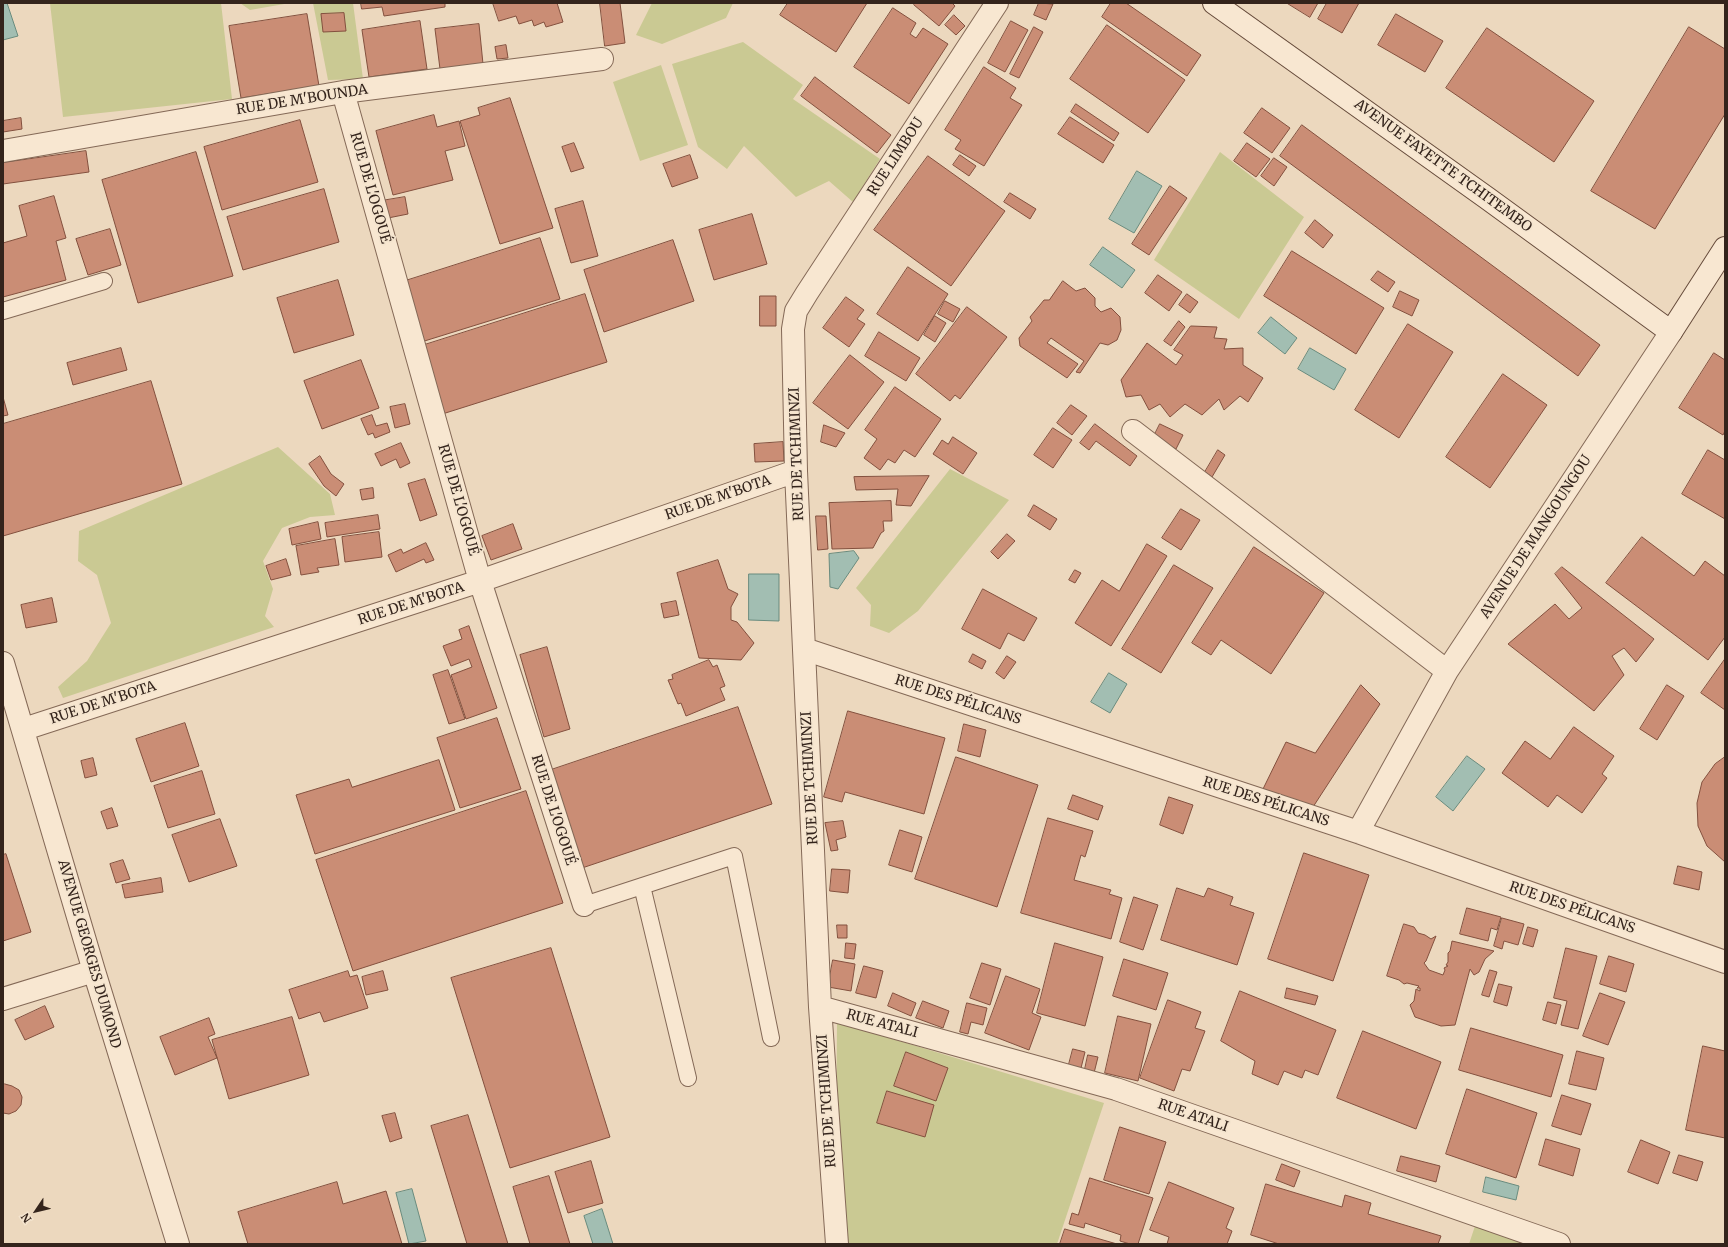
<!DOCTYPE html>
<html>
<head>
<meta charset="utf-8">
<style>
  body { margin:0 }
  #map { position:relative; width:1728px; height:1247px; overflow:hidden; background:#ecd8be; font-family:Merriweather,serif }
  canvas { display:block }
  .frame { position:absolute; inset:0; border:4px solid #34241c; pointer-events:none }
  .north { position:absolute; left:16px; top:1191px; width:40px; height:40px; -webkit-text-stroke:3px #f4e4ce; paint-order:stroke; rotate:235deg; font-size:11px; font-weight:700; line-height:16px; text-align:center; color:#34241c }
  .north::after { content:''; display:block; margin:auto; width:14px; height:18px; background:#34241c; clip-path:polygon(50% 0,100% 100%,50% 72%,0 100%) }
</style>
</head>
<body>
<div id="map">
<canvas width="1728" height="1247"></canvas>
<div class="frame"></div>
<div class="north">N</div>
</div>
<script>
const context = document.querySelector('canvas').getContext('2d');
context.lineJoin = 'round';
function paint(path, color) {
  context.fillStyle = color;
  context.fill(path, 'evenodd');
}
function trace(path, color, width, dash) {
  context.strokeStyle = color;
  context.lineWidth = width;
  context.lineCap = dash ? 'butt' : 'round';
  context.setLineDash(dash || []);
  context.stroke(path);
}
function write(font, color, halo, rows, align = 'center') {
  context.font = font + ' Merriweather,serif';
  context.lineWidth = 3.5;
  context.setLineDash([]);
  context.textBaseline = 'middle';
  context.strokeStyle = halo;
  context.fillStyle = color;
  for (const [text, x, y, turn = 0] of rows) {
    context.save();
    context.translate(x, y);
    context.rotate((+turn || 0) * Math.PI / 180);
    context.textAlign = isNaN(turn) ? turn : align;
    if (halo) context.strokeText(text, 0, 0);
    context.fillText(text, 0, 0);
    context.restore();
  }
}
paint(new Path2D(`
  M 50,3 L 221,3 L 232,99 L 63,117 Z
  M 240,3 L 290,3 L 250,10 Z
  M 313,3 L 353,3 L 363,79 L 328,80 Z
  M 652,3 L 733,3 L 726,18 L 662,44 L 636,35 Z
  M 743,42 L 803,85 L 793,99 L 880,159 L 853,202 L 829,181 L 796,197 L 744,146 L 727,169 L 698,147 L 672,64 Z
  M 661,65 L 688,145 L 640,161 L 613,82 Z
  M 1220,152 L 1304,217 L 1239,319 L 1154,260 Z
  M 278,447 L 330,494 L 335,515 L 310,517 L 282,528 L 263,561 L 273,589 L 265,616 L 274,627 L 63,698 L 58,687 L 87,661 L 111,623 L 97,575 L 78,561 L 79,531 Z
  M 950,469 L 1009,500 L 918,611 L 889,633 L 870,626 L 871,605 L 856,588 Z
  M 837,1022 L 1104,1103 L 1057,1244 L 840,1244 L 836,1165 Z
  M 1475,1226 L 1528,1244 L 1469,1244 Z`), '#cac993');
const water = new Path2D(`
  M 3,3 L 7,3 L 18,36 L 3,40 Z
  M 1137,171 L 1162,186 L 1134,233 L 1109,219 Z
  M 1103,247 L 1135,270 L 1122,288 L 1090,265 Z
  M 1271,317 L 1297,338 L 1285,354 L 1258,333 Z
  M 1310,348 L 1346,369 L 1334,390 L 1298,369 Z
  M 854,551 L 859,558 L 838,589 L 830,587 L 829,554 Z
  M 749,574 L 779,574 L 779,621 L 749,620 Z
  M 1109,673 L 1127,684 L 1110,713 L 1091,702 Z
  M 1467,756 L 1485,769 L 1453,811 L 1436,797 Z
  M 1486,1177 L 1519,1186 L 1516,1200 L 1483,1192 Z
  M 412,1189 L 426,1241 L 409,1244 L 396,1193 Z
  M 602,1209 L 613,1244 L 593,1244 L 584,1216 Z`);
paint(water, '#a2beb2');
trace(water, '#698b7e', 1);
const building = new Path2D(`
  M 361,3 L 445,3 L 445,7 L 384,16 L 382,7 L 362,9 Z
  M 493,3 L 557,3 L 563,22 L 546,27 L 544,22 L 534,26 L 532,20 L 519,24 L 516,16 L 499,21 Z
  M 600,3 L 620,3 L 625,43 L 605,46 Z
  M 788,3 L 867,3 L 836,52 L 780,15 Z
  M 915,3 L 952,3 L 955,6 L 939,26 L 914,5 Z
  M 1039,3 L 1053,4 L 1046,20 L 1034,15 Z
  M 1111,3 L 1126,3 L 1201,55 L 1187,76 L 1102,17 Z
  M 1287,3 L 1318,3 L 1310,17 Z
  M 1327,3 L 1359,3 L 1342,33 L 1318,19 Z
  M 893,8 L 916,23 L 910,34 L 916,38 L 923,28 L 948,44 L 909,104 L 854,67 Z
  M 344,13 L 346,31 L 323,32 L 321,14 Z
  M 307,14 L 319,86 L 241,98 L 229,26 Z
  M 1396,14 L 1443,41 L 1425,72 L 1378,45 Z
  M 954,15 L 965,26 L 956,35 L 945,25 Z
  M 420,21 L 427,69 L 369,77 L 362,30 Z
  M 1011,21 L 1028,30 L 1005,72 L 988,63 Z
  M 479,24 L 483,64 L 440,69 L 435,29 Z
  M 1107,25 L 1185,80 L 1148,133 L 1070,79 Z
  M 1034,27 L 1043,32 L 1019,78 L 1010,74 Z
  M 1689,27 L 1725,49 L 1725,114 L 1655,229 L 1591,191 Z
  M 1487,28 L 1594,101 L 1554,162 L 1446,88 Z
  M 506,45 L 508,58 L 497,59 L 495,47 Z
  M 984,67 L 1016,88 L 1010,98 L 1022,105 L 984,166 L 955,149 L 961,140 L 945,130 Z
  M 815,77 L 891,135 L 877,153 L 801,96 Z
  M 510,98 L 553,228 L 500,244 L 460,121 L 480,115 L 478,108 Z
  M 1076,104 L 1119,133 L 1114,141 L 1071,112 Z
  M 1262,108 L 1290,128 L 1272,153 L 1244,133 Z
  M 434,115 L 437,127 L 459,121 L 465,146 L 445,151 L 453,180 L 393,195 L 376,131 Z
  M 1070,117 L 1114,145 L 1103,163 L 1058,134 Z
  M 21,118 L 22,129 L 3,132 L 3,121 Z
  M 300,120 L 318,182 L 222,210 L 204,147 Z
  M 1302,125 L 1600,345 L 1578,376 L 1280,156 Z
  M 574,143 L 584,168 L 571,172 L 562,147 Z
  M 1247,143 L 1270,159 L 1256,177 L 1234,161 Z
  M 86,151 L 89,172 L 3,184 L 3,163 Z
  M 196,152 L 233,276 L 138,303 L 102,180 Z
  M 690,155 L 698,178 L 672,187 L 663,164 Z
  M 960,155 L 976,166 L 969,176 L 953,165 Z
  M 928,156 L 1005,211 L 951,286 L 874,230 Z
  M 1274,158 L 1287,167 L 1274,186 L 1261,176 Z
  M 1170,186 L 1187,198 L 1149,255 L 1132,244 Z
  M 324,189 L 339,242 L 243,270 L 227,217 Z
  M 1010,193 L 1036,209 L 1030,219 L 1004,202 Z
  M 54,196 L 66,238 L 56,241 L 66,280 L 3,297 L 3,243 L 27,236 L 19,206 Z
  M 405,197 L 408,214 L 383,219 L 381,201 Z
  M 583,201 L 598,256 L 571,263 L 555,209 Z
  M 752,214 L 767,264 L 714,280 L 699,230 Z
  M 1315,220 L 1333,235 L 1323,248 L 1305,233 Z
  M 110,229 L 121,265 L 88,275 L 76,239 Z
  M 540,238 L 560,299 L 418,343 L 399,283 Z
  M 673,240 L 694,301 L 604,332 L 584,270 Z
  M 1292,251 L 1384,308 L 1356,354 L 1264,296 Z
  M 908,267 L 948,294 L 918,341 L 877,314 Z
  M 1378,271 L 1395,282 L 1388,292 L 1371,280 Z
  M 1158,275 L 1182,292 L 1169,311 L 1145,293 Z
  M 338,280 L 354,335 L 294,353 L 277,298 Z
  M 1063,281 L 1076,291 L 1085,288 L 1095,298 L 1095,306 L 1101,312 L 1111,308 L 1120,317 L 1121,330 L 1117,340 L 1108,345 L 1100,343 L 1080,373 L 1076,372 L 1084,361 L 1051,338 L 1047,343 L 1078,364 L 1067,378 L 1020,346 L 1019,338 L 1032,321 L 1030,317 L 1044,300 L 1049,300 Z
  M 1400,291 L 1419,300 L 1412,316 L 1393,307 Z
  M 585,294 L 607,362 L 436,416 L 415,348 Z
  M 1187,294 L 1198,302 L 1190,313 L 1179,305 Z
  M 760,296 L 776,296 L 776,326 L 760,326 Z
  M 846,297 L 864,310 L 857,319 L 865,324 L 849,347 L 823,328 Z
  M 945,301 L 960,309 L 953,322 L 938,314 Z
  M 967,307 L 1007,337 L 960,399 L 955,395 L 950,401 L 916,374 Z
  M 935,316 L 946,323 L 935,342 L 924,335 Z
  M 1179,321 L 1185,327 L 1171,346 L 1164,341 Z
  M 1408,324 L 1453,352 L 1399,438 L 1355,410 Z
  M 1191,326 L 1217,327 L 1214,338 L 1227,339 L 1224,349 L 1243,348 L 1243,365 L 1263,378 L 1248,402 L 1240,396 L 1224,410 L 1219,399 L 1202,415 L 1185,404 L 1170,417 L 1160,404 L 1149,410 L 1141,395 L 1126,397 L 1121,380 L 1147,343 L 1176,365 L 1183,355 L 1174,350 Z
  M 879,332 L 920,358 L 906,381 L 865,356 Z
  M 121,348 L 127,370 L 73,385 L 67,363 Z
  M 1714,353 L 1725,360 L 1725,431 L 1723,435 L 1679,408 Z
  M 850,355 L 884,382 L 848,429 L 813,403 Z
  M 361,360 L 379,408 L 322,429 L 304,381 Z
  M 1503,374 L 1547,405 L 1490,488 L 1446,457 Z
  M 151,381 L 182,484 L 3,536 L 3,424 Z
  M 895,387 L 941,419 L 915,457 L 904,450 L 895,463 L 888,459 L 880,470 L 864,458 L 877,439 L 865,430 Z
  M 3,397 L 8,415 L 3,416 Z
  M 405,404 L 410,424 L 395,428 L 390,407 Z
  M 1071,405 L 1087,416 L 1072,435 L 1057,423 Z
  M 372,415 L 376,426 L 387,423 L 390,432 L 375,438 L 373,433 L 368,435 L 361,419 Z
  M 1095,424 L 1137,456 L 1130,466 L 1096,441 L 1089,450 L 1080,443 Z
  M 1160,424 L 1183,435 L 1176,449 L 1153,438 Z
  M 824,425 L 845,433 L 836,447 L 821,442 Z
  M 1053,428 L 1072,440 L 1053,468 L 1034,455 Z
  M 953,437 L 977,453 L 963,474 L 933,454 L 942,440 L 948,444 Z
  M 783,442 L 784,461 L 755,462 L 754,444 Z
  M 401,443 L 410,463 L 400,468 L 396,459 L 381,466 L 375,454 Z
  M 1218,450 L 1225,455 L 1212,477 L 1205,472 Z
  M 1708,450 L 1725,460 L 1725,519 L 1682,494 Z
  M 320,456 L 331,474 L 344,484 L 336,496 L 324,486 L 309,464 Z
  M 929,476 L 911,506 L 896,505 L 898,489 L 856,490 L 854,477 Z
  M 425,479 L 437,515 L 420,521 L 408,484 Z
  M 373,488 L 374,498 L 362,500 L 360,490 Z
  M 891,501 L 892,521 L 883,521 L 884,531 L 881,533 L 873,548 L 832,549 L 829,503 Z
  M 1034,505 L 1057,519 L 1050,530 L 1028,516 Z
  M 1181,509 L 1200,520 L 1181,550 L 1162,538 Z
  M 378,515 L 380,529 L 327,537 L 325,523 Z
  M 816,516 L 826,516 L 828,549 L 818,550 Z
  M 318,522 L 321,539 L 292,545 L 289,529 Z
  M 513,524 L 522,549 L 491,560 L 482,536 Z
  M 379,532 L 382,557 L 345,562 L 342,537 Z
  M 1007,534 L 1015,541 L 998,559 L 991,552 Z
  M 1642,537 L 1694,576 L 1705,561 L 1725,576 L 1725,637 L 1708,660 L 1606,583 Z
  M 335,539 L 339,565 L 317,568 L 319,572 L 301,575 L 296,546 Z
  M 426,543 L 434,560 L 426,563 L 424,559 L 396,572 L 388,555 L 401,549 L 403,553 Z
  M 1147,544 L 1167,556 L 1111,646 L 1075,623 L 1102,580 L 1119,591 Z
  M 1254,547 L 1324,593 L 1271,674 L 1221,640 L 1211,655 L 1192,643 Z
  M 286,559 L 291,575 L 271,580 L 266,566 Z
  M 718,560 L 728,589 L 738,594 L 731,607 L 731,620 L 737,622 L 754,643 L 741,660 L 699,658 L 677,573 Z
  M 1174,565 L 1213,588 L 1161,673 L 1122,649 Z
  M 1562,567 L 1654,639 L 1636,662 L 1624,648 L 1612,656 L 1624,675 L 1594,711 L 1508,644 L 1555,604 L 1569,619 L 1582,608 L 1555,574 Z
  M 1075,570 L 1081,573 L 1075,583 L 1069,580 Z
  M 983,589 L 1037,618 L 1024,641 L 1008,633 L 1000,649 L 962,629 Z
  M 52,598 L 57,622 L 26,628 L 21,605 Z
  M 676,601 L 679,615 L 664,618 L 661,604 Z
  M 469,626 L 497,708 L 466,719 L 451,675 L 472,667 L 469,659 L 451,666 L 443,646 L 462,639 L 459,630 Z
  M 547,647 L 570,729 L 544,737 L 520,655 Z
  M 973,654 L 986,661 L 982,669 L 969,662 Z
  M 1007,656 L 1016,662 L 1004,679 L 996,673 Z
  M 1725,659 L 1725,710 L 1701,693 Z
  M 709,660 L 713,667 L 717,665 L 725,686 L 720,688 L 725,700 L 686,716 L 681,703 L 678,704 L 668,680 L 673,679 L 672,675 Z
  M 448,670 L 465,719 L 449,724 L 433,675 Z
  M 1361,685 L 1380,704 L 1313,807 L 1263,789 L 1286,742 L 1315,753 Z
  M 1667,685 L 1684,696 L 1657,740 L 1640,729 Z
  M 738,707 L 772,804 L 582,868 L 548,771 Z
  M 848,711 L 945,738 L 924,814 L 845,792 L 842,802 L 824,797 Z
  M 497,718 L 521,789 L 460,808 L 437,738 Z
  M 185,723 L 199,766 L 151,782 L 136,739 Z
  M 964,724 L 986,730 L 980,757 L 958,751 Z
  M 1574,727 L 1614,756 L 1602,774 L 1607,778 L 1582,813 L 1557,795 L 1548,807 L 1502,773 L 1525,741 L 1550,759 Z
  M 956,757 L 1038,785 L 997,907 L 915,879 Z
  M 1725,757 L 1725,862 L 1707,846 L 1698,826 L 1697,803 L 1702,782 L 1715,764 Z
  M 93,758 L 97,775 L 85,778 L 81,761 Z
  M 439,760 L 455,810 L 315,854 L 296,795 L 349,779 L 352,787 Z
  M 202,771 L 215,814 L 168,828 L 154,786 Z
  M 526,791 L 563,903 L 353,971 L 316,860 Z
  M 1073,795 L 1103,806 L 1098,820 L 1068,809 Z
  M 1169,797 L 1193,805 L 1183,834 L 1160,825 Z
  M 112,808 L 118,826 L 107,829 L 101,812 Z
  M 1048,818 L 1093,831 L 1085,857 L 1081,855 L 1074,880 L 1111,890 L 1109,894 L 1122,898 L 1111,939 L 1021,913 Z
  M 220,819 L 237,866 L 189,882 L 172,835 Z
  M 843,821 L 846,837 L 836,840 L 838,850 L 831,851 L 825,823 Z
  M 900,830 L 922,837 L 912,872 L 889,865 Z
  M 1304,853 L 1369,875 L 1333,981 L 1268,959 Z
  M 6,854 L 31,932 L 3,941 L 3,855 Z
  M 123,860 L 130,879 L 116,883 L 110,864 Z
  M 1678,866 L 1702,872 L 1699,890 L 1674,884 Z
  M 832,869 L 850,870 L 848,893 L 830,891 Z
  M 161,878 L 163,892 L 125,898 L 122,885 Z
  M 1177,888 L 1204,897 L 1208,888 L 1233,897 L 1230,905 L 1254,913 L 1237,965 L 1161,940 Z
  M 1134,897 L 1158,905 L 1143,950 L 1120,942 Z
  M 1467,908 L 1501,917 L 1497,930 L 1491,928 L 1488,941 L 1460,934 Z
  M 1502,918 L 1524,924 L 1518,945 L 1504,941 L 1502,949 L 1494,946 Z
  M 1404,924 L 1414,927 L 1418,933 L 1425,935 L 1431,939 L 1436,936 L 1426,961 L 1424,963 L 1429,970 L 1443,975 L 1445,970 L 1444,968 L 1448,966 L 1446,965 L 1448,962 L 1448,953 L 1450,951 L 1452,941 L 1494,951 L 1485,959 L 1479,972 L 1474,975 L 1470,969 L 1455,1025 L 1441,1026 L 1415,1017 L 1410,1005 L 1414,1001 L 1416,989 L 1420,991 L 1420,988 L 1417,988 L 1419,986 L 1407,983 L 1404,984 L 1399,980 L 1387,976 Z
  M 837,925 L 847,925 L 847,938 L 838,938 Z
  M 1528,927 L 1538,930 L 1533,947 L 1523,944 Z
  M 846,943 L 856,944 L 854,959 L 845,958 Z
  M 1055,943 L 1103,957 L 1085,1026 L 1037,1013 Z
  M 551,948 L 610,1137 L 510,1168 L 451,978 Z
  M 1566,948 L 1597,956 L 1578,1029 L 1561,1025 L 1567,1001 L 1554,998 Z
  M 1609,956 L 1634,964 L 1626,992 L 1600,984 Z
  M 1124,959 L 1168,973 L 1156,1010 L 1113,996 Z
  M 833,960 L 855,964 L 851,991 L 828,987 Z
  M 982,963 L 1001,969 L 990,1005 L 970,998 Z
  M 864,966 L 883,971 L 876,998 L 856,993 Z
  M 1490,970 L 1497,972 L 1489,997 L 1482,995 Z
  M 348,971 L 350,977 L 357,975 L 368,1008 L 324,1022 L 320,1012 L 299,1019 L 289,990 Z
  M 383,971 L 388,990 L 366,995 L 362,977 Z
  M 1006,976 L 1040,989 L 1032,1013 L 1041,1017 L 1029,1050 L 985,1033 Z
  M 1499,984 L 1512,987 L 1507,1006 L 1494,1002 Z
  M 1287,988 L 1318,996 L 1315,1005 L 1285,998 Z
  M 1240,991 L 1336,1030 L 1318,1075 L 1305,1070 L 1302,1078 L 1284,1071 L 1278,1085 L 1252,1074 L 1255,1061 L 1221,1041 Z
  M 893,993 L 916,1003 L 911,1016 L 888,1006 Z
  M 1600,993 L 1625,1002 L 1608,1045 L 1583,1036 Z
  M 1168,1000 L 1201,1012 L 1195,1028 L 1205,1031 L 1190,1071 L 1182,1069 L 1174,1091 L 1140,1078 Z
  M 923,1001 L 949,1011 L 943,1028 L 916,1018 Z
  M 1548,1002 L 1561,1005 L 1556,1024 L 1543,1020 Z
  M 967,1003 L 987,1008 L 983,1025 L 971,1022 L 968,1034 L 960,1032 Z
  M 45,1006 L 54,1027 L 25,1040 L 15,1020 Z
  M 1118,1016 L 1151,1024 L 1138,1081 L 1105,1073 Z
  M 292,1017 L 309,1075 L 229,1099 L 212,1040 Z
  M 209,1018 L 215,1034 L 208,1037 L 217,1058 L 175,1075 L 160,1037 Z
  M 1471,1028 L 1563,1055 L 1551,1097 L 1459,1070 Z
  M 1363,1031 L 1441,1062 L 1416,1129 L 1337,1098 Z
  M 1703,1046 L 1725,1051 L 1725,1138 L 1686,1130 Z
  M 1073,1049 L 1085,1052 L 1080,1072 L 1068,1068 Z
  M 1577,1051 L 1604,1058 L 1596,1090 L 1569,1084 Z
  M 906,1052 L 948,1068 L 936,1101 L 894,1086 Z
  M 1088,1055 L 1098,1057 L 1093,1077 L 1084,1074 Z
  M 5,1084 L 12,1086 L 19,1090 L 22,1097 L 21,1105 L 16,1111 L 9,1114 L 3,1113 L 3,1085 Z
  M 1467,1089 L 1537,1113 L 1516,1178 L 1446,1154 Z
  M 887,1091 L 934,1105 L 925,1137 L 877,1123 Z
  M 1562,1095 L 1591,1104 L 1581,1135 L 1552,1126 Z
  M 395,1113 L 402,1138 L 390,1142 L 382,1116 Z
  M 468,1115 L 508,1244 L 467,1244 L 431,1126 Z
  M 1120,1127 L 1166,1142 L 1149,1194 L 1104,1180 Z
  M 1546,1139 L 1580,1149 L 1573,1176 L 1539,1165 Z
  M 1641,1140 L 1670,1152 L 1658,1184 L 1628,1172 Z
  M 1679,1155 L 1703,1162 L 1697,1181 L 1673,1173 Z
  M 1401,1156 L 1440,1166 L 1436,1182 L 1397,1171 Z
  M 591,1161 L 603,1203 L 568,1213 L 555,1172 Z
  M 1282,1164 L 1300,1171 L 1294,1187 L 1276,1180 Z
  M 549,1176 L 570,1244 L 530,1244 L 513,1187 Z
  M 1090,1178 L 1153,1198 L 1138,1244 L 1130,1244 L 1120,1241 L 1121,1235 L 1085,1223 L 1084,1228 L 1069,1224 L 1072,1213 L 1078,1215 Z
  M 337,1182 L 343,1204 L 386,1191 L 402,1244 L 248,1244 L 238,1212 Z
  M 1169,1182 L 1234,1208 L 1226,1228 L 1232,1231 L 1227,1244 L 1167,1244 L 1169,1237 L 1150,1230 Z
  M 1266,1184 L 1342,1207 L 1345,1195 L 1371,1203 L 1368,1214 L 1441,1236 L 1438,1244 L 1279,1244 L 1251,1235 Z
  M 1065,1229 L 1117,1244 L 1060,1244 Z`);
paint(building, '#ca8d75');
trace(building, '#83503e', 1);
const lane = new Path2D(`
  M 3,311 L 104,281
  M 642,886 L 688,1078
  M 584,905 L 734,856 L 771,1038`);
const street = new Path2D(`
  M 343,92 L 480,581 L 584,905
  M 3,151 L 343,92 L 602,59
  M 1133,431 L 1447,671
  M 804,649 L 1358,832 L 1725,962
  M 3,663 L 94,971 L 178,1244
  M 24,729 L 480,581 L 796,471
  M 1358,832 L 1447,671 L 1671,332
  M 3,999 L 94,971
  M 820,1007 L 1116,1089 L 1559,1244
  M 837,1244 L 820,1007 L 796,471 L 793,329 L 796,311 L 807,293 L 997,3`);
const secondary = new Path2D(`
  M 1214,3 L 1487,198 L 1671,332 L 1725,248`);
trace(lane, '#846957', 18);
trace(street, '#846957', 24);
trace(secondary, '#664b3b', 24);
trace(lane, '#f8e7d1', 16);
trace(street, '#f8e7d1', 22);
trace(secondary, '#f8e7d1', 22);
write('14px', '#34241c', '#f4e4ce', [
  ["RUE DE M'BOUNDA",302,100,-9],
  ["RUE LIMBOU",896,157,-57],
  ["AVENUE FAYETTE TCHITEMBO",1443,166,36],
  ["RUE DE L'OGOUÉ",370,188,74],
  ["RUE DE TCHIMINZI",797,454,-92],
  ["RUE DE M'BOTA",718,498,-19],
  ["RUE DE L'OGOUÉ",458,500,74],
  ["AVENUE DE MANGOUNGOU",1536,537,-57],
  ["RUE DE M'BOTA",411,604,-18],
  ["RUE DES PÉLICANS",958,700,18],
  ["RUE DE M'BOTA",103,703,-18],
  ["RUE DE TCHIMINZI",810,778,-93],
  ["RUE DES PÉLICANS",1266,802,18],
  ["RUE DE L'OGOUÉ",553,810,72],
  ["RUE DES PÉLICANS",1572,908,19],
  ["AVENUE GEORGES DUMOND",89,954,74],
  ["RUE ATALI",882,1024,15],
  ["RUE DE TCHIMINZI",827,1101,-94],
  ["RUE ATALI",1193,1116,19]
]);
</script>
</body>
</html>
